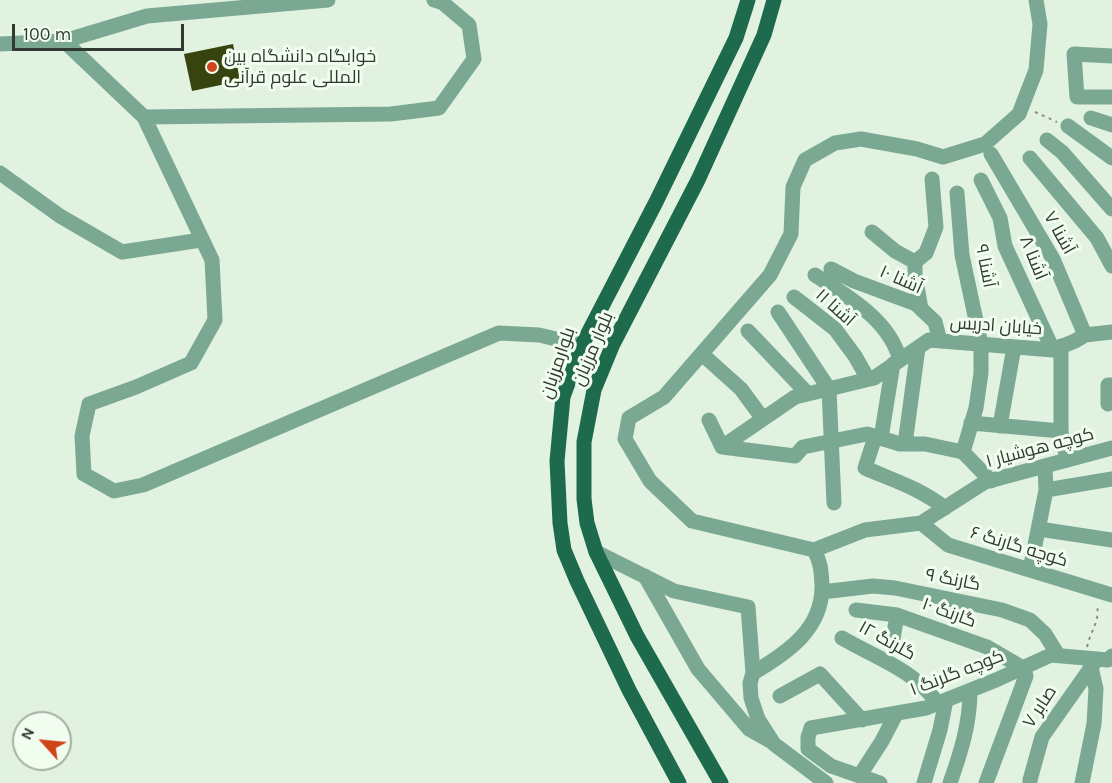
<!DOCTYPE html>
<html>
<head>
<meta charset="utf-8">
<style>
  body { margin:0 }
  #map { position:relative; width:1112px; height:783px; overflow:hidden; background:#e1f2e0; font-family:Karla,sans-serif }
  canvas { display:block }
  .north { position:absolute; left:12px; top:711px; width:60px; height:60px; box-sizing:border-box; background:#f1feef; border:2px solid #a5afa3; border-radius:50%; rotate:297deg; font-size:16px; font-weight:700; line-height:24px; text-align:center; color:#323932 }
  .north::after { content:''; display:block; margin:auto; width:21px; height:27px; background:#cd4519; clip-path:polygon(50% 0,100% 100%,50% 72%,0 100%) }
  .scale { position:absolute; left:12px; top:24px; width:172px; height:27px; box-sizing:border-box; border:3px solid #323932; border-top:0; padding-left:8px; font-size:18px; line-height:21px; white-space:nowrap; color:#323932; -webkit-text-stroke:4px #f1feef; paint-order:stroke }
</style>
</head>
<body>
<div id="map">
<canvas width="1112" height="783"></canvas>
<div class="north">N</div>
<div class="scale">100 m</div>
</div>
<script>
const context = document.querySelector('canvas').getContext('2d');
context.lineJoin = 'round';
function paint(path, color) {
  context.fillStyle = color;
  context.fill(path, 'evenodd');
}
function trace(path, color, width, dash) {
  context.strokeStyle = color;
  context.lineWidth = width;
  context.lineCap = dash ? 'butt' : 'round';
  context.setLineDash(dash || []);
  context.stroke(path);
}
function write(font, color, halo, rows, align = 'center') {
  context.font = font + ' Karla,Cairo,sans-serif';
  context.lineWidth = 6;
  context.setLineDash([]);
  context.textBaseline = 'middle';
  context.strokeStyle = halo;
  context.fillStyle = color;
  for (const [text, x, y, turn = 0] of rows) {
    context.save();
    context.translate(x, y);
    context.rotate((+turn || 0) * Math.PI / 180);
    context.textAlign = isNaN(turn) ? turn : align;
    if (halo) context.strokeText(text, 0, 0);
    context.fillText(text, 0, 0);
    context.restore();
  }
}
paint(new Path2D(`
  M 233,44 L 240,81 L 192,91 L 184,54 Z`), '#38440e');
trace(new Path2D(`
  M 1035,112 L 1057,122
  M 1087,647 C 1091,629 1100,623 1097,604`), '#859185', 2, [3, 4.5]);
trace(new Path2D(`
  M 64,41 L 147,16 L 328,0
  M 0,44 L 64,41 L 144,117 L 212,260 L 215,320 L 191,363 L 136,387 L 89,404 L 82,436 L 84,474 L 114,491 L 143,485 L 499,333 L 539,335 L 582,345
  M 1112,56 L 1074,54 L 1077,97 L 1112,97
  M 144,117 L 391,114 L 439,108 L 474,59 L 469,25 L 443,3 L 434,0
  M 1091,118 L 1112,125
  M 1068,126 L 1112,158
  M 1047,140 L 1062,152 L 1112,209
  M 991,154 L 1053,259 L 1085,335
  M 1030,158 L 1097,238 L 1112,266
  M 0,173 L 60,216 L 122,252 L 201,240
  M 981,180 L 1000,218 L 1005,246 L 1053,350
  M 957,193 L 962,255 L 981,344 L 981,373 L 976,408 L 963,452
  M 872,232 L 895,251 L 915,262 L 915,275 L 921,309
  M 915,262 L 926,253 L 936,227 L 932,179
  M 831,269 L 854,281 L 916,304 L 935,322 L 940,341
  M 815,275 C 848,297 889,319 900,360
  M 794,297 L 835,329 L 855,356 L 868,379
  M 778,312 L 829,389 L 834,503
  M 748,331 L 808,394
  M 1061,346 L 1061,431 L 1067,460
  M 702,354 L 741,389 L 763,419
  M 1108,404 L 1108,385 L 1112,385
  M 709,420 L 722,447
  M 971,423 L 1061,431
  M 1000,426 L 1014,347
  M 875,437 L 865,468 C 895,481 919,488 945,508
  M 881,438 L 893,364
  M 905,444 L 918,348
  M 722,447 L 795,397 L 874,378 L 929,340 L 1053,350 L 1075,341 L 1085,335 L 1112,332
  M 722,447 L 795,456 L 803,447 L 867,434 L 900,444 L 925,444 L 963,452 L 991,481
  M 1046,490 L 1112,479
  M 921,523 L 948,545 L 1112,595
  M 1039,529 L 1112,540
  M 814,550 L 865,530 L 921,523 L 985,482 L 1112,448
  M 596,552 L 674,591 L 748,607 L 753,673
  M 1030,570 L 1046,490 L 1045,466
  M 645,576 L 698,669 L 749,729 L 772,742
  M 822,592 L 873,586 L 895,588 L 1002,610 L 1030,620 L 1045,634 L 1058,655
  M 856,610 L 897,615 L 987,647 L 1023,668 L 1026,676 L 986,783
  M 842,638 C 876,658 915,670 938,704
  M 893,639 L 897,615
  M 780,696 L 820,674 L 862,720
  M 860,775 L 882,741 L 896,714
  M 826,783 L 774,744 L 758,719 L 751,698 L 750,683 L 753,673 C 787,653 823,629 822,585 C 821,570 821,563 814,550 L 692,521 L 650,481 L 625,439 L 629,418 L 664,397 L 770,275 L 791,234 L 793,187 L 805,160 L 835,143 L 861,139 L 917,149 L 943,157 L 985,144 L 1019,114 L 1036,70 L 1040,24 L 1036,0
  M 880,783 L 831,766 L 808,749 L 808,737 L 811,728 L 926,708 L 996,680 L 1051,655 L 1108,660 L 1112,656
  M 924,783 L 940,730 L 946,700
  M 950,783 C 961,752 970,723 970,691
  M 1030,783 L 1030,780 L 1042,737 L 1097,659
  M 1082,783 L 1094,724 L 1096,689 L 1091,667`), '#7ba893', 15);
trace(new Path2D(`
  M 679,783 L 629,690 L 577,581 L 564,550 L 560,523 L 557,461 L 563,397 L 582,345 L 656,202 L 736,38 L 748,0
  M 721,783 L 637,636 L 596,552 L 587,523 L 584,499 L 584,442 L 594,390 L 613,344 L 698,180 L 764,35 L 774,0`), '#1e6a4d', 15);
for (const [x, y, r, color] of [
  [212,67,6,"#cd4519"]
]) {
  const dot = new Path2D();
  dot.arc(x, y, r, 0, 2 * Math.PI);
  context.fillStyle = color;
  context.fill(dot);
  trace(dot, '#f1feef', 2);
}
write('18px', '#323932', '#f1feef', [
  ["خوابگاه دانشگاه بین",224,57],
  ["المللی علوم قرآنی",224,78]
], 'left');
write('18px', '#323932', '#f1feef', [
  ["آشنا ۷",1059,233,61],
  ["آشنا ۸",1033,258,68],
  ["آشنا ۹",985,266,79],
  ["آشنا ۱۰",901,280,24],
  ["آشنا ۱۱",835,308,42],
  ["خیابان ادریس",996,326,4],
  ["بلوار مرزبان",593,349,-67],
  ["بلوارمرزبان",558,363,-71],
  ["کوچه هوشیار ۱",1040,448,-15],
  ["کوچه گارنگ ۶",1019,547,17],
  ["گارنگ ۹",953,580,11],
  ["گارنگ ۱۰",949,613,20],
  ["گلرنگ ۱۲",887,641,29],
  ["کوچه گلرنگ ۱",957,673,-21],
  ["صابر ۷",1040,707,-57]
]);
</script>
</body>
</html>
